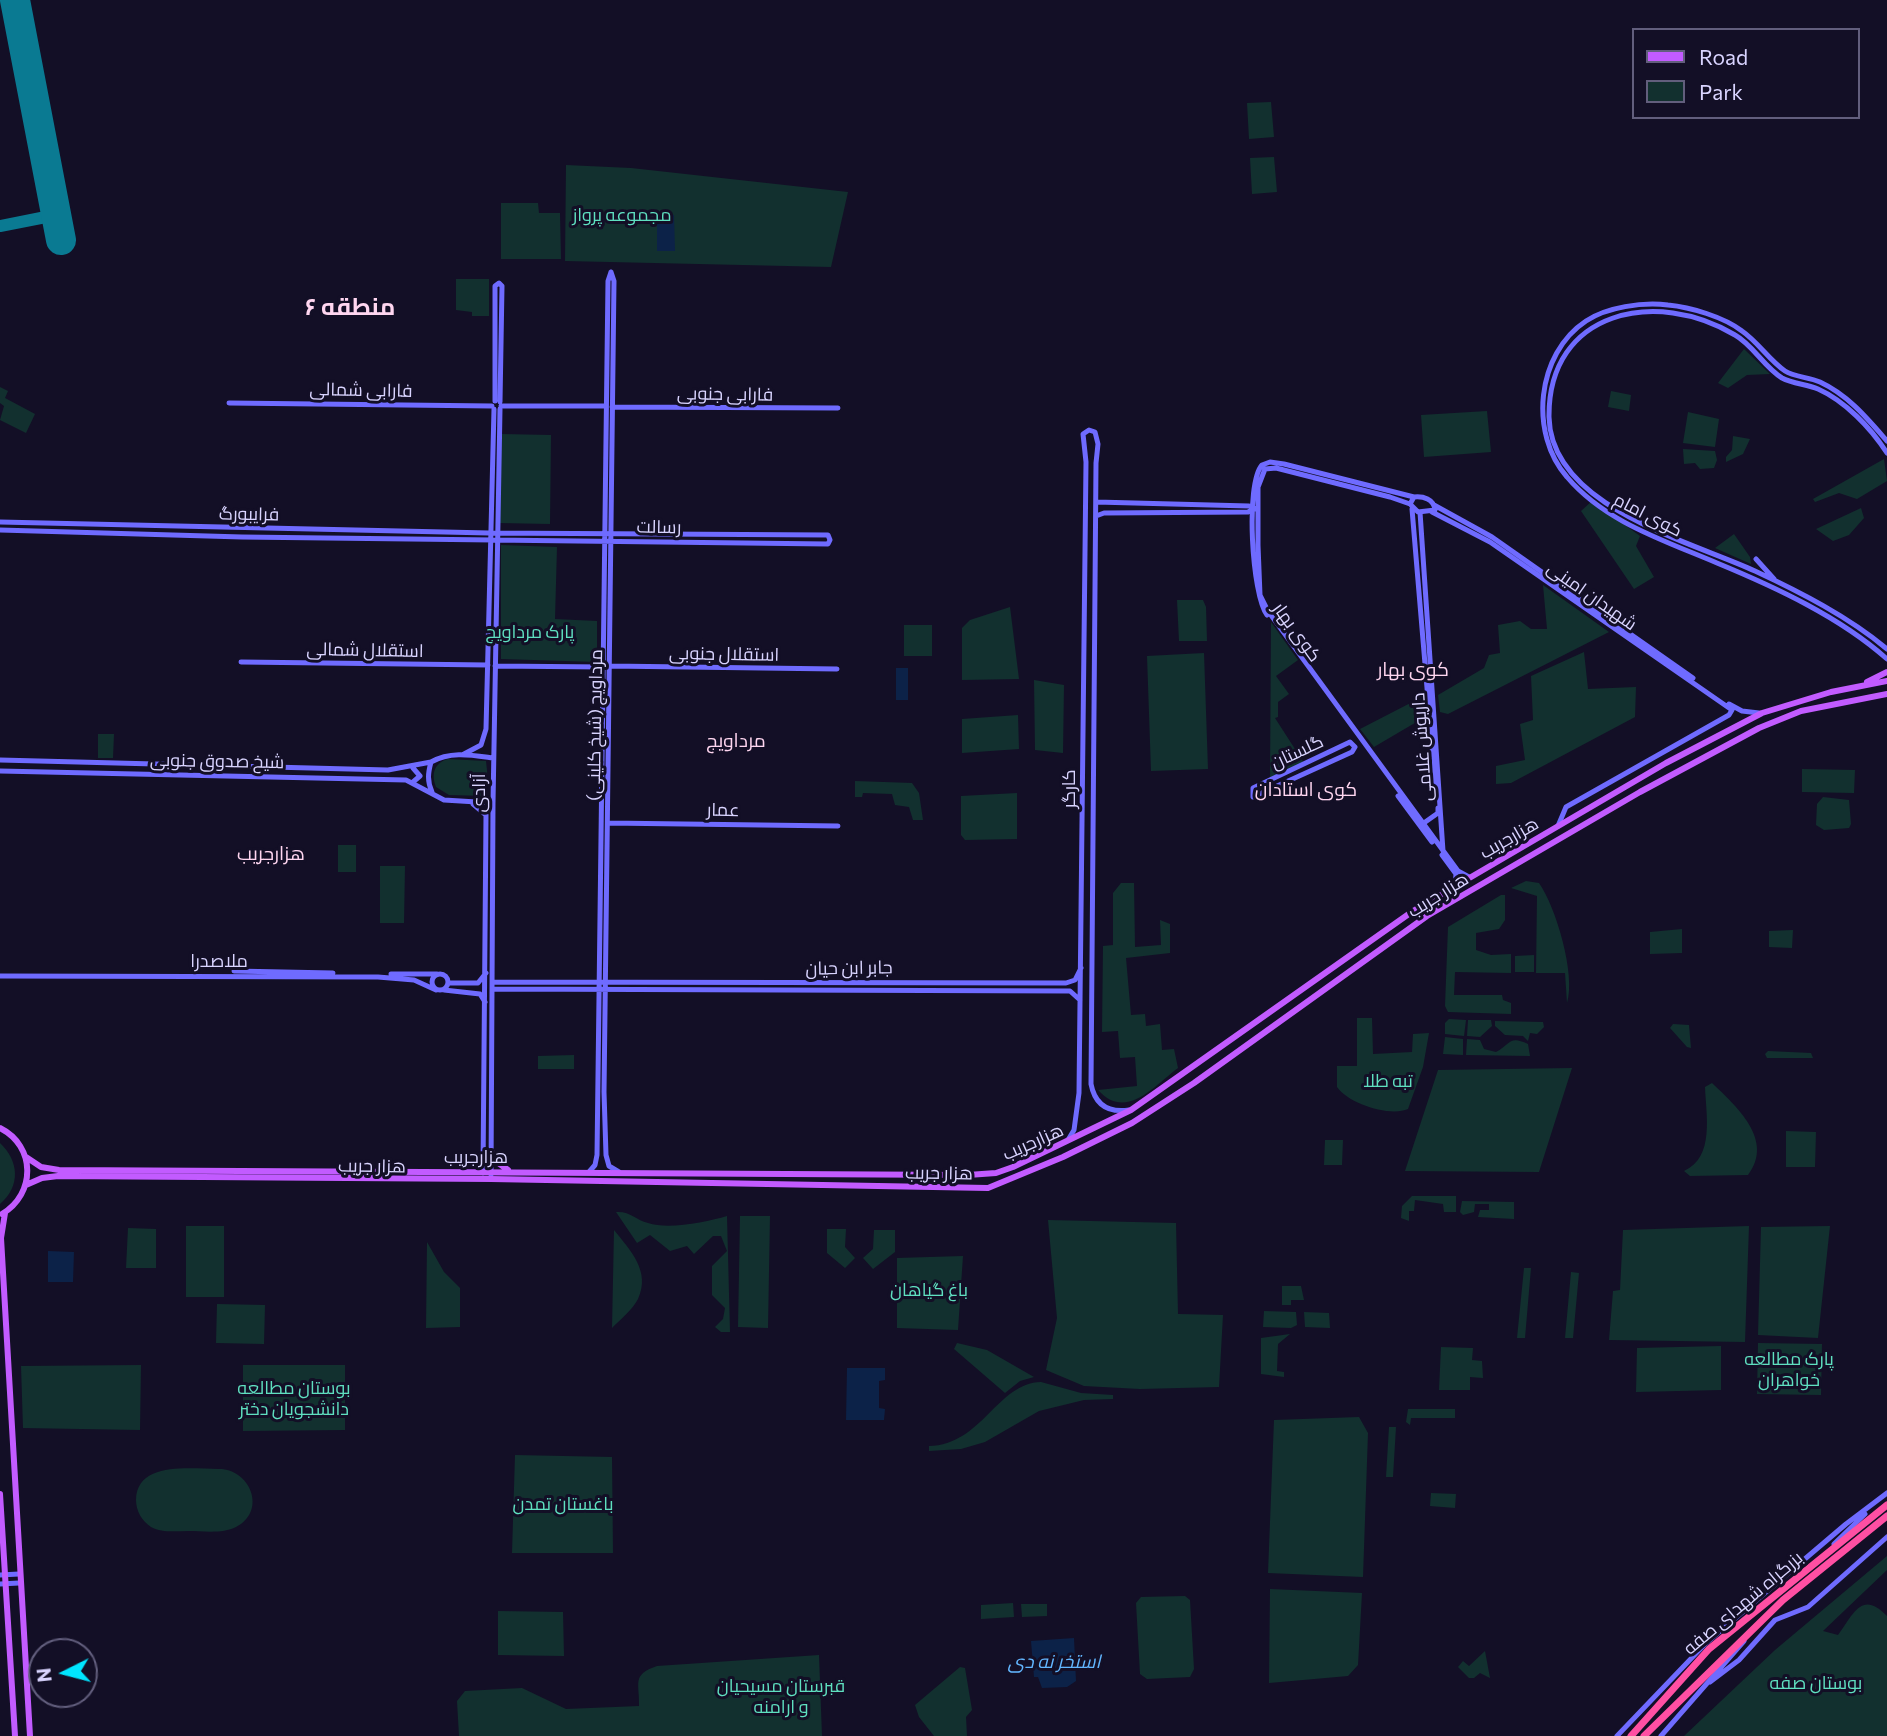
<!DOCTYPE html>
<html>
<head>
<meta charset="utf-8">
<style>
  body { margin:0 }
  #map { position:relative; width:1887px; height:1736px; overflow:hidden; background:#130f26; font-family:Commissioner,sans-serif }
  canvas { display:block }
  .legend { position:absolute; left:1632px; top:28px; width:228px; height:91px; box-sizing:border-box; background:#130f26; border:2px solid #625e7d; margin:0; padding:9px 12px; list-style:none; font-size:21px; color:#d9d4ff }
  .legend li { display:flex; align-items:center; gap:14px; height:35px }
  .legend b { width:35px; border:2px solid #625e7d }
  .north { position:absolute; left:28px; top:1638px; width:70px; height:70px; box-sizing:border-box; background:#130f26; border:2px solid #625e7d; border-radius:50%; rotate:264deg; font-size:19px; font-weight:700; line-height:28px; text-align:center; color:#d9d4ff }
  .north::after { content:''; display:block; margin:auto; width:24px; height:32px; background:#00e5ff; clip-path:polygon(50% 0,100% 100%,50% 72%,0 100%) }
</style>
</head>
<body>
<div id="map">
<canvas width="1887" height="1736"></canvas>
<ul class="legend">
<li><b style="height:9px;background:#c25bff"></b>Road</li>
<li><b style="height:19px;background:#12302f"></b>Park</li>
</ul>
<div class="north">N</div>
</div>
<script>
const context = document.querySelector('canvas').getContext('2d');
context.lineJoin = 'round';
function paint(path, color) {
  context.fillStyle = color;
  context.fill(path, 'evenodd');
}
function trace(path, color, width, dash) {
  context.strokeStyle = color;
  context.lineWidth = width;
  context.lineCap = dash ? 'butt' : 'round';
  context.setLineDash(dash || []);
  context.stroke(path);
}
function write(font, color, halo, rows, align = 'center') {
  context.font = font + ' Commissioner,Cairo,sans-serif';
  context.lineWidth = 6;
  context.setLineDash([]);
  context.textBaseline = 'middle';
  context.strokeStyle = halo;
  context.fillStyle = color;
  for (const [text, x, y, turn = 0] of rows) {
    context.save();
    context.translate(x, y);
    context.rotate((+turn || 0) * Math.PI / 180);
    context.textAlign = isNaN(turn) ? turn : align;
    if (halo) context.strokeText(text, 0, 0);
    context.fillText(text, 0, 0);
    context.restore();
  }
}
paint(new Path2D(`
  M 1271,102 L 1274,137 L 1249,139 L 1247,103 Z
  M 1274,157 L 1277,192 L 1252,194 L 1250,158 Z
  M 566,165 L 631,168 L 848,192 L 831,267 L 565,261 Z
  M 501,203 L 538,203 L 539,213 L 560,213 L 561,259 L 501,259 Z
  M 456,279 L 489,279 L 489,316 L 472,316 L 472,312 L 456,310 Z
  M 1744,349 L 1770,374 L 1747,375 L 1728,388 L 1718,383 Z
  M 0,387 L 8,391 L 5,398 L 35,414 L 26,433 L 0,420 L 4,406 L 0,403 Z
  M 1611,391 L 1631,395 L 1629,411 L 1608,407 Z
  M 1487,411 L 1491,452 L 1424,457 L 1421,415 Z
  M 1688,412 L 1719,419 L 1715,447 L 1683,443 Z
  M 501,434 L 551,435 L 550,524 L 499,523 Z
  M 1733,436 L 1750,439 L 1743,454 L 1726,462 L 1726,457 L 1732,450 Z
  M 1683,449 L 1715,451 L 1717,460 L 1714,468 L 1700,469 L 1695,463 L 1684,464 Z
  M 1884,459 L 1887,481 L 1857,499 L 1839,493 L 1815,502 L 1813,499 Z
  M 1592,501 L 1640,536 L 1636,546 L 1654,577 L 1634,589 L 1581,511 Z
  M 1861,508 L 1864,518 L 1849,535 L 1833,541 L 1816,529 Z
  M 1734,534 L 1750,557 L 1751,564 L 1715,548 Z
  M 501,545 L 557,547 L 555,619 L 597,621 L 597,662 L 501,659 Z
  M 1543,585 L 1609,632 L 1448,714 L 1440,712 L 1438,695 L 1484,668 L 1489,655 L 1500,653 L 1498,625 L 1520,621 L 1531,629 L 1547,629 Z
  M 1177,600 L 1203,600 L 1206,607 L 1207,641 L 1179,641 Z
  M 1010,607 L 1019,679 L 962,680 L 962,628 L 970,620 Z
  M 1271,622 L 1298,660 L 1276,676 L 1289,694 L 1278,702 L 1278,717 L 1275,718 L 1304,763 L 1270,780 Z
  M 904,625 L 932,625 L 932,656 L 904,656 Z
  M 1584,652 L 1588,689 L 1636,687 L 1635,717 L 1511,783 L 1496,784 L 1496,766 L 1525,760 L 1520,724 L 1533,720 L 1531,676 Z
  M 1204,653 L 1208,769 L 1151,771 L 1147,656 Z
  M 1034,680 L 1064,685 L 1063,753 L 1035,750 Z
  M 1424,696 L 1425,717 L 1374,747 L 1360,729 Z
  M 1018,715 L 1019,749 L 962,753 L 962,719 Z
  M 98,734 L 114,734 L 113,758 L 98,758 Z
  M 448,759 L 486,761 L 488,780 L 486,796 L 449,795 L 436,787 C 431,774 434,763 448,759 Z
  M 1802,769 L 1855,770 L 1854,793 L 1802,792 Z
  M 855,781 L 912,783 L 919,793 L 923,820 L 913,820 L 909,807 L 895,805 L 892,794 L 863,793 L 862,797 L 855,797 Z
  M 1017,793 L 1017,839 L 965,840 L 961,835 L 961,796 Z
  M 1823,797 L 1849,800 L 1851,824 L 1849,828 L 1824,830 L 1816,825 L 1817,804 Z
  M 338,845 L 356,845 L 356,872 L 338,872 Z
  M 380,866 L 405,866 L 404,923 L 380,923 Z
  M 1526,881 L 1539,883 C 1556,907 1576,975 1567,1003 L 1565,973 L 1536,973 L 1537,896 L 1511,888 Z
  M 1121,883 L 1134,883 L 1135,947 L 1161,945 L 1160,920 L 1170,924 L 1170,953 L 1126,958 L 1131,1015 L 1145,1014 L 1146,1026 L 1160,1024 L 1162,1050 L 1174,1049 L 1178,1068 C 1153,1087 1126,1121 1098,1090 L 1137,1086 L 1135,1057 L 1120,1058 L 1118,1031 L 1102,1032 L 1103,946 L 1113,945 L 1113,893 Z
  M 1501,895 L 1505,895 L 1505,920 L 1499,929 L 1476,933 L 1476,950 L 1491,955 L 1511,954 L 1511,973 L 1455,972 L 1454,995 L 1502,995 L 1503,1000 L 1511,1003 L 1511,1014 L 1448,1012 L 1445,1006 L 1448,927 Z
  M 1682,929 L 1682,953 L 1650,954 L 1650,932 Z
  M 1793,930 L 1792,948 L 1769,947 L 1769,931 Z
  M 1534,955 L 1534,972 L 1515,972 L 1515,956 Z
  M 1357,1018 L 1372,1018 L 1373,1054 L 1412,1052 L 1413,1034 L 1429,1033 L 1423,1067 L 1408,1109 C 1390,1117 1349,1104 1337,1087 L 1337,1066 L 1357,1066 Z
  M 1449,1019 L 1466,1020 L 1464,1036 L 1445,1034 L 1445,1023 Z
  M 1468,1020 L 1491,1020 L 1492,1026 L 1480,1037 L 1467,1036 Z
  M 1495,1021 L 1543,1022 L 1544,1027 L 1537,1034 L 1530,1033 L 1528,1041 L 1523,1036 L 1505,1035 L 1495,1026 Z
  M 1673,1024 L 1689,1025 L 1691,1048 L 1687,1047 L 1670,1028 Z
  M 1445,1037 L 1463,1039 L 1463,1055 L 1443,1054 Z
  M 1467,1039 L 1480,1040 L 1484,1049 L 1496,1052 C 1511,1044 1509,1035 1528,1044 L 1530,1056 L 1466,1055 Z
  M 1768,1051 L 1811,1053 L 1813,1058 L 1767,1058 L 1765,1054 Z
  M 574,1055 L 574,1069 L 538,1069 L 538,1056 Z
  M 1572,1068 L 1539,1172 L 1405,1171 L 1438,1070 Z
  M 1712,1083 C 1736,1106 1775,1140 1748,1175 L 1690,1176 L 1684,1171 C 1715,1157 1706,1115 1705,1087 Z
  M 1786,1131 L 1816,1132 L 1815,1167 L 1786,1167 Z
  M 1325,1140 L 1343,1140 L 1342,1165 L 1324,1165 Z
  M 0,1143 C 19,1161 21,1186 0,1204 Z
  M 1412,1196 L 1456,1196 L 1456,1212 L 1444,1212 L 1443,1204 L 1415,1200 L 1414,1211 L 1409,1211 L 1409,1221 L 1401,1218 L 1402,1206 Z
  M 1462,1201 L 1514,1202 L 1514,1219 L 1478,1217 L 1480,1210 L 1489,1210 L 1489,1204 L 1475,1204 L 1474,1212 L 1463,1215 L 1460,1212 Z
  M 616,1212 C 630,1211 636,1220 648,1223 C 668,1230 707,1222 727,1216 L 730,1332 L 721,1332 L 715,1327 L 723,1319 L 725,1308 L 712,1295 L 712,1266 L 727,1251 L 721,1236 L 713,1236 L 694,1254 L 687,1246 L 670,1251 L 650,1235 L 637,1243 Z
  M 740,1216 L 770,1216 L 768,1328 L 738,1327 Z
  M 1048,1220 L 1176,1223 L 1178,1314 L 1223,1315 L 1219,1387 L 1140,1389 L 1084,1386 L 1046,1370 L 1057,1318 Z
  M 186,1226 L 224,1226 L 224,1297 L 186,1297 Z
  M 1749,1226 L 1745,1342 L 1609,1340 L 1613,1291 L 1620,1290 L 1623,1230 Z
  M 1830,1226 L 1818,1338 L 1758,1335 L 1761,1227 Z
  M 128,1228 L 156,1229 L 156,1268 L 126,1268 Z
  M 827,1229 L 846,1229 L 845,1247 L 855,1258 L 845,1268 L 827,1253 Z
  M 614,1230 C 630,1250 651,1271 638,1299 C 633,1309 620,1320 612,1328 Z
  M 874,1230 L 895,1230 L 895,1252 L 873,1269 L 863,1258 L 873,1249 Z
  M 427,1242 L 444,1272 L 460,1288 L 460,1327 L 426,1328 Z
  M 963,1256 L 958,1330 L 897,1328 L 897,1258 Z
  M 1524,1268 L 1531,1268 L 1525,1338 L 1517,1338 Z
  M 1571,1272 L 1579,1273 L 1573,1338 L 1565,1338 Z
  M 1282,1286 L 1301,1286 L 1304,1300 L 1291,1300 L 1291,1305 L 1282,1305 Z
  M 217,1304 L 265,1305 L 264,1344 L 216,1343 Z
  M 1264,1311 L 1296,1312 L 1297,1325 L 1291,1328 L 1263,1327 Z
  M 1304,1312 L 1329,1313 L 1330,1328 L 1305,1327 Z
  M 1290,1334 L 1278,1344 L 1277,1371 L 1284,1372 L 1284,1377 L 1261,1374 L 1261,1338 Z
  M 957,1343 L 987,1350 L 1034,1377 L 1020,1381 L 1005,1393 L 954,1349 Z
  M 1758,1343 L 1822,1344 L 1821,1395 L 1757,1394 Z
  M 1721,1346 L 1721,1390 L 1636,1392 L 1637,1348 Z
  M 1441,1347 L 1473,1348 L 1472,1360 L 1482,1361 L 1483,1378 L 1470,1377 L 1470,1390 L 1439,1390 Z
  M 141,1365 L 140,1430 L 23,1428 L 21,1366 Z
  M 243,1365 L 345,1365 L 345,1430 L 243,1431 Z
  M 1041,1382 L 1081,1393 L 1113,1395 L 1113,1399 L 1084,1400 L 1039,1411 L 985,1442 L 961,1449 L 929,1451 L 929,1446 C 982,1445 997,1383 1041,1382 Z
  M 1408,1409 L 1455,1409 L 1455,1418 L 1411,1418 L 1410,1425 L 1406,1422 Z
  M 1359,1417 L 1368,1433 L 1363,1577 L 1268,1573 L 1274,1420 Z
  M 1389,1427 L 1396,1427 L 1393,1477 L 1386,1477 Z
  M 515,1455 L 612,1457 L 613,1553 L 512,1553 Z
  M 222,1469 C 252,1472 266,1512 236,1527 C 223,1534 203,1531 188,1531 C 176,1531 162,1533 151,1527 C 142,1521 136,1511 136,1500 C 137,1459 196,1470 222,1469 Z
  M 1431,1493 L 1456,1494 L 1455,1508 L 1430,1506 Z
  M 1887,1556 L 1887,1570 L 1823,1631 L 1838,1635 C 1854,1613 1862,1590 1887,1616 L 1887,1736 L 1684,1736 L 1775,1650 Z
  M 1270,1589 L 1362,1593 L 1358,1665 L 1348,1676 L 1269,1683 Z
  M 1141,1597 L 1185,1596 L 1190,1600 L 1194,1669 L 1190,1677 L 1147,1679 L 1140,1674 L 1136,1603 Z
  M 1013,1603 L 1014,1617 L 981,1619 L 981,1605 Z
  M 1021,1604 L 1047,1604 L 1047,1616 L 1022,1617 Z
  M 498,1611 L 563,1612 L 564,1656 L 498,1655 Z
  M 1485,1651 L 1490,1678 L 1480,1673 L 1474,1678 L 1469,1678 L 1458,1667 L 1463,1661 L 1469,1666 Z
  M 819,1655 L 822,1736 L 459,1736 L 457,1701 L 465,1691 L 522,1688 L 566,1709 L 639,1706 C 640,1683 631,1675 657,1666 Z
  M 960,1667 L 965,1668 L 972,1710 L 966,1717 L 967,1736 L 934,1736 L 919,1717 L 915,1705 Z`), '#12302f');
paint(new Path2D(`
  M 657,215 L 674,215 L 675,251 L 657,251 Z
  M 896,668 L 908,668 L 908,700 L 896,700 Z
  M 48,1251 L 74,1252 L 73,1282 L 48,1282 Z
  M 847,1368 L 885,1368 L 885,1380 L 879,1381 L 879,1408 L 885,1409 L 884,1420 L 846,1420 Z
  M 1074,1638 L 1076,1681 L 1067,1687 L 1042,1688 L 1038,1677 L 1034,1677 L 1031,1641 Z`), '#0c2248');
trace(new Path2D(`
  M 0,226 L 56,215`), '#0a7a92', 12);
trace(new Path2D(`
  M 15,0 L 61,240`), '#0a7a92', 30);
trace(new Path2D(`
  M 611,272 L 614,281 L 604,1092 L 606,1155 L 609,1166 L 619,1172
  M 495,401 L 495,286 L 499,283 L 502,286 L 500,402
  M 229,403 L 492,406
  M 501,406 L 605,406
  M 612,407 L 838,408
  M 1887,441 C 1867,418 1848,395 1820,382 C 1809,377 1794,377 1785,371 C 1769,360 1758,342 1742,331 C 1724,317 1690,307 1668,305 C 1642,302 1607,307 1586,321 C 1536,354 1529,434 1567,477 C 1605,522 1663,540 1717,563 C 1775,587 1840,617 1887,659
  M 1887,453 C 1871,428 1845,401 1818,389 C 1807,384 1793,384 1782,378 C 1764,367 1753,345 1735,335 C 1657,288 1548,310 1549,417 C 1551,507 1690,541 1755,571 C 1800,592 1849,617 1887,649
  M 1096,502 L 1249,506 L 1256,509
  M 1410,504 L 1414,497 C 1423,496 1434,499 1435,510 L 1418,512 L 1410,504 L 1390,497 L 1276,468 L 1265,469 L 1258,487 L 1258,545 L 1260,595 L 1268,611 L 1458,871 L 1469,877
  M 1434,505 L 1492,537 L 1693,678
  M 1412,509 L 1436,795
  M 1420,512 L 1443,851
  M 1432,512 L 1490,542 L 1732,710 L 1729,715 L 1566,807 L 1558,826
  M 1096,516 L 1104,513 L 1248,512 L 1254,509
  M 0,522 L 489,533 L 828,535 L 830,540 L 828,544 L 242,537 L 0,530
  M 1756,559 L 1774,579
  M 1267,615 C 1252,595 1245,484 1262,465 L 1270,462 L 1284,464 L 1414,497
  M 241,662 L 488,665
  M 495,666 L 604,667
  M 610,666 L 837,669
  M 1729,704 L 1742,711 L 1759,713
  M 1350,742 L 1355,747 L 1352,752 L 1253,797 L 1253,788 Z
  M 464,754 L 481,745 L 486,729 L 494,409
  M 0,760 L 388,770 L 431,762
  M 0,771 L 406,780 L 444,800 L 493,803
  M 413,782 L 420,776 L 413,768
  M 432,792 C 427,781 428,773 431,762 C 451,751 471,755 493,758
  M 1398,796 L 1432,842
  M 473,804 L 486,815 L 483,1173
  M 608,823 L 838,826
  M 1421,825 L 1438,813 L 1438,808
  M 1442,855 L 1456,874 L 1455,886
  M 234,971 L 333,973
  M432 982a8 8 0 1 1 16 0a8 8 0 1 1-16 0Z
  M 391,974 L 437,974
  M 0,976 L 378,977 L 414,980 L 436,990
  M 492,982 L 1066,983 L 1075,980 L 1081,968
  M 449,983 L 478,983 L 486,973
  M 492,989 L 1070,991 L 1080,1000
  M 444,990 L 480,994 L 485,1002
  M 1068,1140 L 1074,1130 L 1079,1093 L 1086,462 L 1083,434 L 1089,430 L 1095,432 L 1098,444 L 1096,463 L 1091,1084 C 1095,1105 1108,1113 1129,1110
  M 589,1172 L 595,1165 L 597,1155 L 608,281 L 611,272
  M 491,1175 L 493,803 L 500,409
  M 1834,1544 L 1865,1514
  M 0,1575 L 19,1574
  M 0,1584 L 19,1583
  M 1710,1682 L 1739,1660 L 1775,1620 L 1808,1607 L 1887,1537
  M 1617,1736 L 1706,1643 L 1846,1524 L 1887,1493
  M 1661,1736 L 1744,1641`), '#6f6bff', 5);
trace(new Path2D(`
  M 1867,682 L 1887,672
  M 0,1128 C 36,1146 36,1194 2,1214
  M 491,1151 L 497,1162 L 508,1170
  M 26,1157 L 41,1167 L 59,1170 L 968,1175 L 996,1173 L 1013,1167 L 1131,1110 L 1413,911 L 1666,763 L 1762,713 L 1831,692 L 1887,681
  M 26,1185 L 42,1178 L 58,1176 L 491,1179 L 988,1188 L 1063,1157 L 1132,1123 L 1194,1083 L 1427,916 L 1640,792 L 1759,728 L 1801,711 L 1887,694
  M 5,1213 L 1,1238 L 30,1736
  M 0,1494 L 15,1736`), '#c25bff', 6);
trace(new Path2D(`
  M 1631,1736 L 1709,1649 L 1887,1505
  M 1644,1736 L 1783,1600 L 1887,1516`), '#ff4fa3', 7);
write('18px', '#5fe0c0', '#130f26', [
  ["مجموعه پرواز",622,215],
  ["پارک مرداویج",530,632],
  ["تبه طلا",1388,1081],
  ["باغ گیاهان",929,1290],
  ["پارک مطالعه",1789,1359],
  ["خواهران",1789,1380],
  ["بوستان مطالعه",294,1388],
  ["دانشجویان دختر",294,1409],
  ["باغستان تمدن",563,1504],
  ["بوستان صفه",1816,1683],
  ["قبرستان مسیحیان",781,1686],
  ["و ارامنه",781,1707]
]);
write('18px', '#d9d4ff', '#130f26', [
  ["فارابی شمالی",361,390,1],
  ["فارابی جنوبی",725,394,1],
  ["فرایبورگ",249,514,1],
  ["کوی امام",1648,515,27],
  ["رسالت",659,527,1],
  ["شهیدان امینی",1592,596,35],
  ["کوی بهار",1297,632,54],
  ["استقلال شمالی",365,650,1],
  ["استقلال جنوبی",724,654,1],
  ["مرداویج (شیخ کلینی)",595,725,-89],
  ["داریوش غلامی",1422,747,-94],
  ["گلستان",1297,752,-25],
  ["شیخ صدوق جنوبی",217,761,1],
  ["کارگر",1069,789,-90],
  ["آزادی",479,793,-90],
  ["عمار",723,810,1],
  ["هزارجریب",1509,838,-30],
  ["هزار جریب",1438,895,-32],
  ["ملاصدرا",219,961],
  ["جابر ابن حیان",849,968,-1],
  ["هزارجریب",1033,1142,-24],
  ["هزارجریب",476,1157],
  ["هزار جریب",372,1166,1],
  ["هزار جریب",939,1173,1],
  ["بزرگراه شهدای صفه",1743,1603,-40]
]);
write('19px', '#ffd6f0', '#130f26', [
  ["کوی بهار",1413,670],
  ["مرداویج",736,741],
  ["کوی استادان",1306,790],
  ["هزارجریب",271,854]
]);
write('italic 19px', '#62b6ff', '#130f26', [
  ["استخر نه دی",1054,1662]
]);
write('bold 24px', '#ffd6f0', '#130f26', [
  ["منطقه ۶",350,307]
]);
</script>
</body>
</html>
